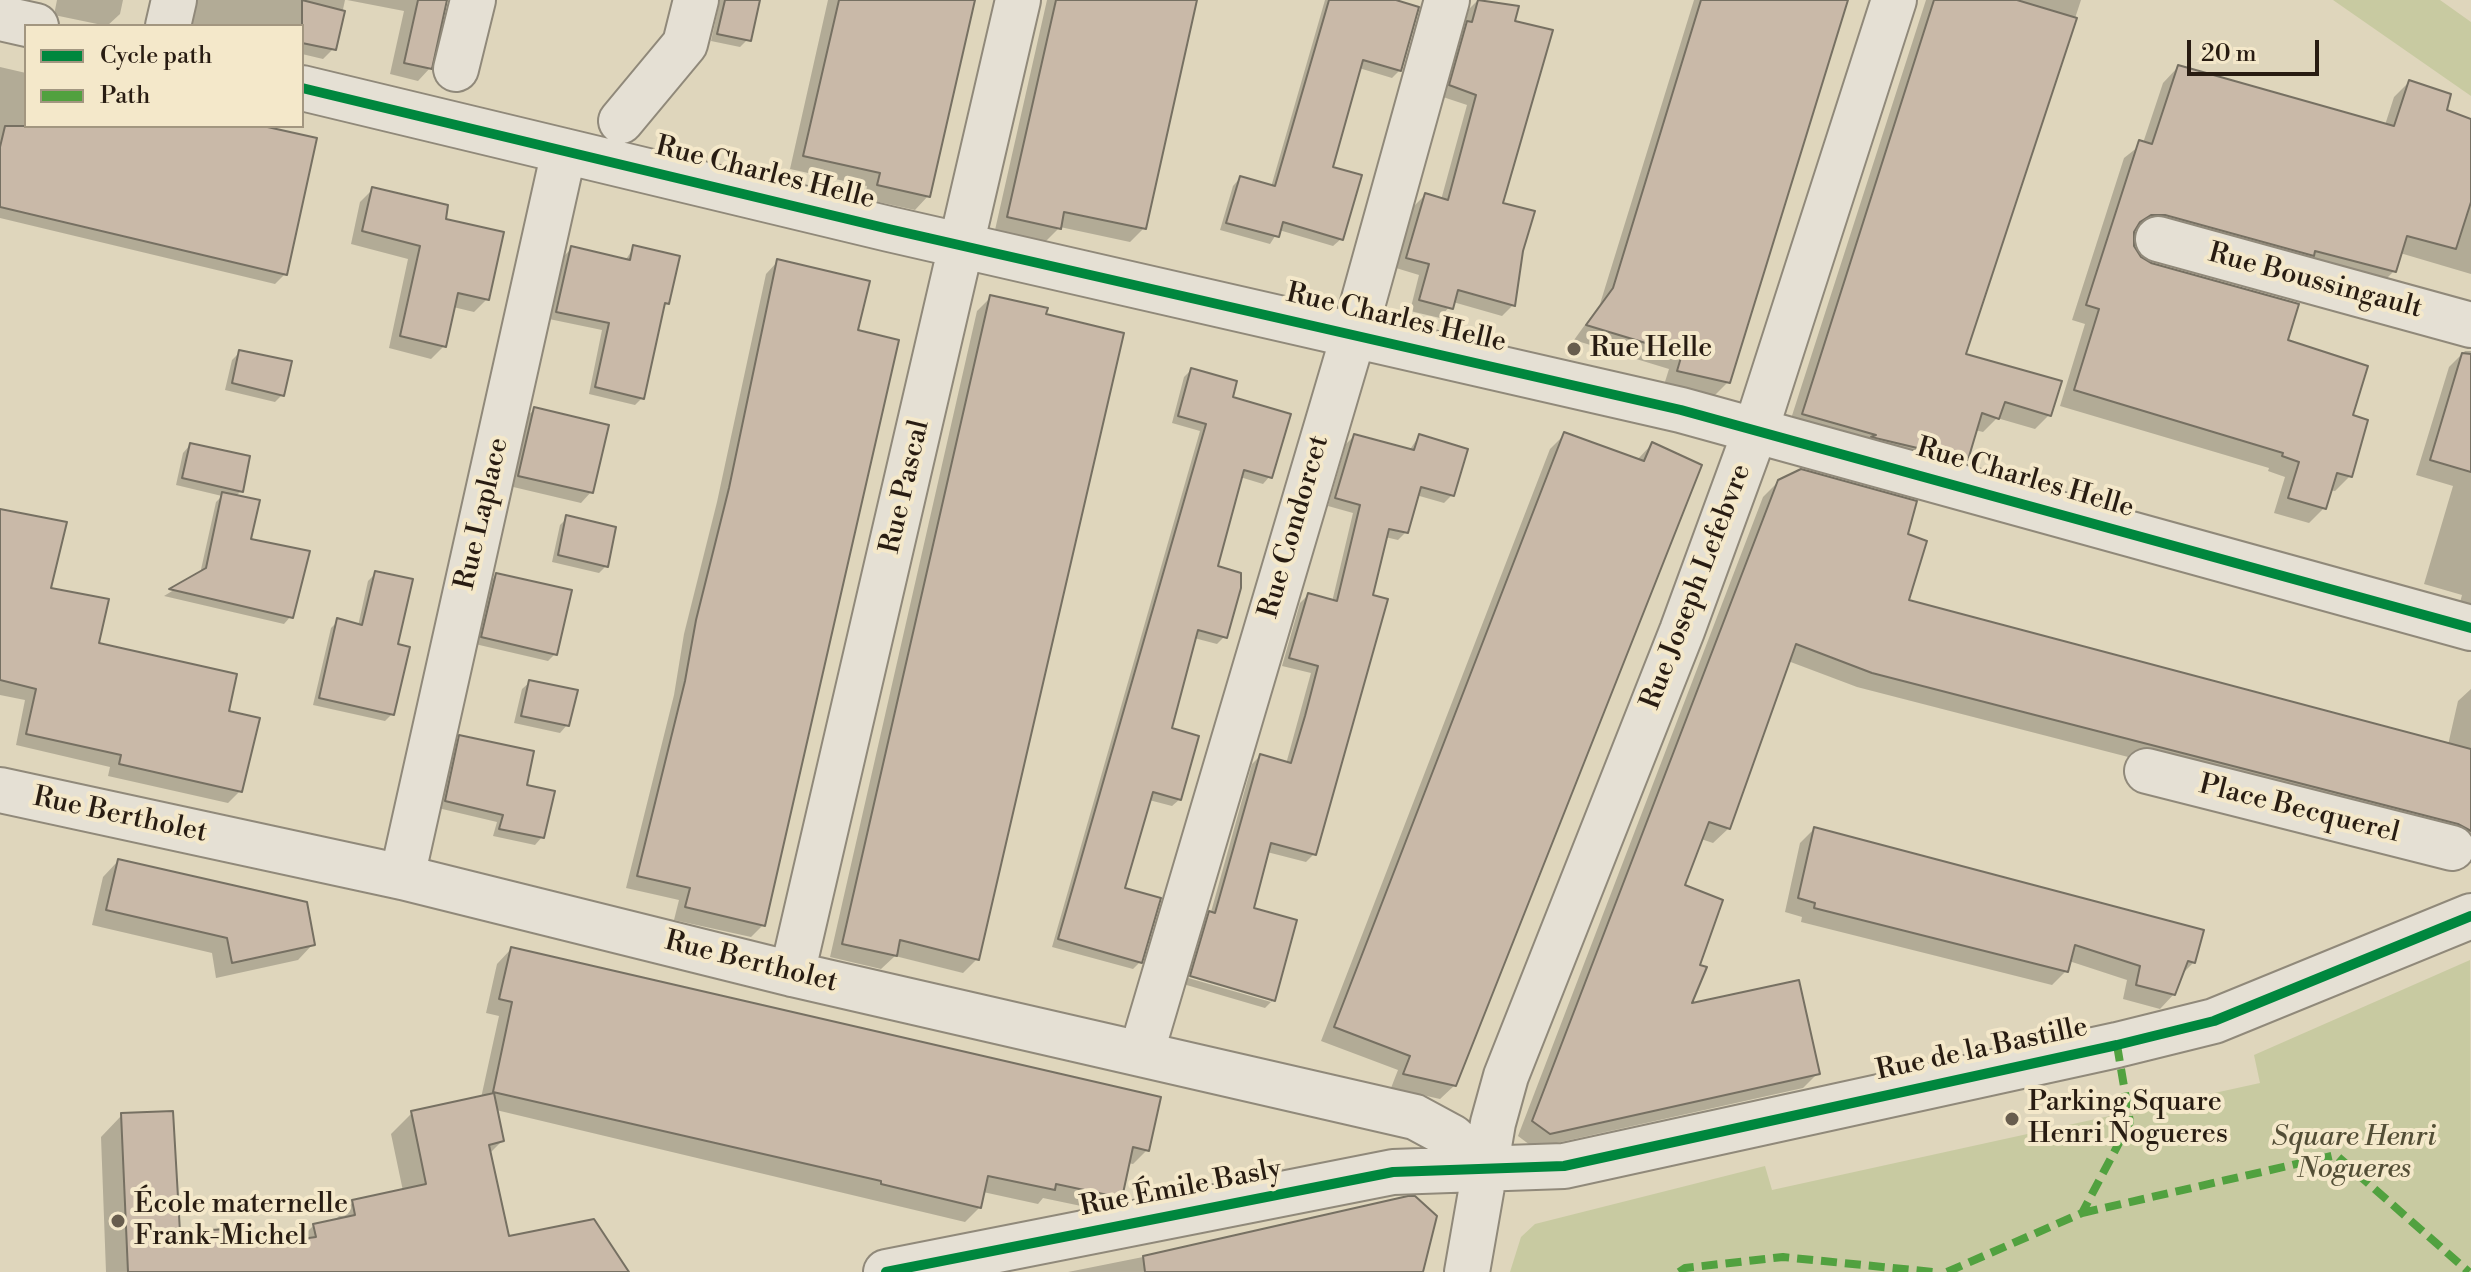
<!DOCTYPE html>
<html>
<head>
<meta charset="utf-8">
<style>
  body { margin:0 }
  #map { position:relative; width:2471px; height:1272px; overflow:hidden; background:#dfd6bc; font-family:"Libre Bodoni",serif }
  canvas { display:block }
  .legend { position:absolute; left:24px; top:24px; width:280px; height:104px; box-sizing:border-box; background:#f4e8ca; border:2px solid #a29680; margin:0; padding:10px 14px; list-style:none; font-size:24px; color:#281c12 }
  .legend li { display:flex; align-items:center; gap:16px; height:40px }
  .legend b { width:40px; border:2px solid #a29680 }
  .scale { position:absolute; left:2187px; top:40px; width:132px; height:36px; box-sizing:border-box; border:4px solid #281c12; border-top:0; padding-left:10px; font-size:24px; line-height:28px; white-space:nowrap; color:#281c12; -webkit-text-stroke:6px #f4e8ca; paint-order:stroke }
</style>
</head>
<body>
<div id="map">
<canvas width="2471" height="1272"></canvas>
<ul class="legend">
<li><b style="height:10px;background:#00873e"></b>Cycle path</li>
<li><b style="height:10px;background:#51a13f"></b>Path</li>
</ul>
<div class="scale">20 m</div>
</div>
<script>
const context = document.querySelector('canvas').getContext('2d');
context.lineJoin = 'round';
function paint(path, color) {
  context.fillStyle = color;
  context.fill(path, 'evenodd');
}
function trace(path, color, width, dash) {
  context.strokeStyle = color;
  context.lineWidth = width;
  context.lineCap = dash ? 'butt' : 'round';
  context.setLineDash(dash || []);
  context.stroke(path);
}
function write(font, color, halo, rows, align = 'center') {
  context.font = font + ' "Libre Bodoni",serif';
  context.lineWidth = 8;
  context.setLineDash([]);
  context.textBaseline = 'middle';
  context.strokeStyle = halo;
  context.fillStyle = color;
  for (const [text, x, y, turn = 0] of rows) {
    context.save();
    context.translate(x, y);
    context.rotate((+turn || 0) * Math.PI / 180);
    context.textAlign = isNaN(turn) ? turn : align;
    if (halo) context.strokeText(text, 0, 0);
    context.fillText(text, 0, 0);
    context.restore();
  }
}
paint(new Path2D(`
  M 2333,0 L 2440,0 L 2471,22 L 2471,96 Z
  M 2470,960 L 2471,1272 L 1510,1272 L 1521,1237 L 1535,1224 L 1765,1166 L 1772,1190 L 2260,1083 L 2254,1055 Z`), '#c8caa1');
paint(new Path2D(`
  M 57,0 L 123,0 L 120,14 L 107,26 L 54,15 Z
  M 197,0 L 345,0 L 335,47 L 323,59 L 302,54 L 302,26 L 191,26 Z
  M 347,0 L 445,0 L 430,68 L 418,81 L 390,74 L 404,11 Z
  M 720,0 L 756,0 L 747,40 L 740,47 L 711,41 Z
  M 828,0 L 973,0 L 928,196 L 915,210 L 865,199 L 867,186 L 790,169 Z
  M 1047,0 L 1195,0 L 1144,228 L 1130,242 L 1060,227 L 1046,241 L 995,230 Z
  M 1325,0 L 1389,0 L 1400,70 L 1392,78 L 1359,68 L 1331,168 L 1341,239 L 1333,246 L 1279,230 L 1270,244 L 1220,230 L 1233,186 L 1240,178 L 1271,187 Z
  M 1478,0 L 1517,8 L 1513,23 L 1501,205 L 1521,251 L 1513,305 L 1502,316 L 1453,302 L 1440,318 L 1410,311 L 1419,275 L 1396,268 L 1414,206 L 1425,195 L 1441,200 L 1467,105 L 1440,96 L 1457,34 L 1464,27 L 1469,9 Z
  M 1694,0 L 1846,0 L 1728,382 L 1714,396 L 1664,385 L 1669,369 L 1574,340 L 1600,304 Z
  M 1926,0 L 2081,0 L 1964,355 L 2049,415 L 2035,429 L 1997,418 L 1983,432 L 1975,430 L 1966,459 L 1951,474 L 1788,428 Z
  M 0,67 L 26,73 L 26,126 L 254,126 L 285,274 L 275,284 L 0,218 Z
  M 2178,67 L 2385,125 L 2394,97 L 2409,82 L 2445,111 L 2471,121 L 2471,274 L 2400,253 L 2394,271 L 2379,286 L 2148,229 L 2133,230 L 2132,245 L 2139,258 L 2286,341 L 2350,417 L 2350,476 L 2335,491 L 2329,490 L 2324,508 L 2309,523 L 2274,513 L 2285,477 L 2268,471 L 2269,468 L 2060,406 L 2085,324 L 2072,320 L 2124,158 L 2143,143 L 2163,83 Z
  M 373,189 L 444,220 L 487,299 L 474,312 L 453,307 L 444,346 L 431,359 L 389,348 L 408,259 L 351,244 L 360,202 Z
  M 634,247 L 667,303 L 661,308 L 642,398 L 635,405 L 589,394 L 602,330 L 549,319 L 564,256 L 572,248 L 625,261 Z
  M 778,261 L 855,332 L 763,925 L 751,937 L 674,920 L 679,900 L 626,888 L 674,695 L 684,634 L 717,502 L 766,274 Z
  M 991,297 L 977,959 L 963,973 L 895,956 L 881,969 L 830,957 L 977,311 Z
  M 2465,351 L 2471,351 L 2471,621 L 2456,617 L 2462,595 L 2424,584 L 2453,486 L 2416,475 L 2449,367 Z
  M 240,352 L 283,394 L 275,402 L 225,390 L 232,360 Z
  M 1191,370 L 1230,399 L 1270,476 L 1263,484 L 1240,477 L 1216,568 L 1225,636 L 1217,644 L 1194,638 L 1169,730 L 1180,799 L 1172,806 L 1149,800 L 1122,890 L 1140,962 L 1133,969 L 1052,947 L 1200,431 L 1172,423 L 1184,377 Z
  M 535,409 L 591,492 L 581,503 L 509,486 L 524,419 Z
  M 1564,435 L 1637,460 L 1652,444 L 1455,1085 L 1440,1099 L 1391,1088 L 1398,1070 L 1321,1041 L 1550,449 Z
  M 1354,436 L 1409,451 L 1419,436 L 1452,495 L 1444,503 L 1416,495 L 1406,532 L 1398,540 L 1385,537 L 1314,854 L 1306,862 L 1267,852 L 1252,910 L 1273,1000 L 1265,1008 L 1183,984 L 1185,977 L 1271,1002 L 1271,998 L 1187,973 L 1202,921 L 1211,912 L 1252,764 L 1260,756 L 1286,764 L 1311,673 L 1282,666 L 1300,603 L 1308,595 L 1332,602 L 1353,513 L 1328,506 L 1346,444 Z
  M 190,445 L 241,491 L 235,497 L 248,540 L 291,616 L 284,624 L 164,596 L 200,574 L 216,502 L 222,496 L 176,485 L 183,453 Z
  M 1779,481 L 1905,536 L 1907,601 L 2448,745 L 2458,701 L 2471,689 L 2471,850 L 2442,838 L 1857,687 L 1788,661 L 1729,828 L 1713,843 L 1701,839 L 1683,887 L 1698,966 L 1688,1006 L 1818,1073 L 1803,1088 L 1534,1148 L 1518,1136 L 1763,497 Z
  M 0,511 L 48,590 L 96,645 L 226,713 L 240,791 L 228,803 L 108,776 L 110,767 L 16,745 L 25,700 L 0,695 Z
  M 567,518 L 606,566 L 599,573 L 552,562 L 560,525 Z
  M 376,573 L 395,646 L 392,714 L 385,721 L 313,705 L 331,628 L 338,621 L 358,626 L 368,581 Z
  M 496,575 L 555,654 L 548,661 L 475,644 L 489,583 Z
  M 530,682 L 567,725 L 560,733 L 514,723 L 522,689 Z
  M 460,738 L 524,786 L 542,837 L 535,845 L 493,836 L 497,822 L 438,808 L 452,745 Z
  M 1814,829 L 2194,962 L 2180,976 L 2174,994 L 2160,1009 L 2123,999 L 2127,980 L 2069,961 L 2066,971 L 2052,985 L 1801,922 L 1802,917 L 1785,912 L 1800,843 Z
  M 118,861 L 313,944 L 298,960 L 216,978 L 212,953 L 92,925 L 103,877 Z
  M 511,949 L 1147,1150 L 1133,1164 L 1128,1163 L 1120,1197 L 1105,1211 L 1043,1198 L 1038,1204 L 983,1192 L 980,1207 L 965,1222 L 496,1110 L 502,1141 L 489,1154 L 508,1239 L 626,1272 L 106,1272 L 101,1137 L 122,1115 L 178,1234 L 248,1248 L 298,1241 L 314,1225 L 333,1222 L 353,1202 L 403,1191 L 391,1134 L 412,1113 L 481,1098 L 499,1016 L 486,1013 L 497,964 Z
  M 1248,1236 L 1421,1272 L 1068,1272 Z`), '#0003');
const building = new Path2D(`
  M 302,0 L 345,11 L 336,50 L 302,43 Z
  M 418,0 L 447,0 L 432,69 L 404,63 Z
  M 725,0 L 760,0 L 751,41 L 717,34 Z
  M 839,0 L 975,0 L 930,197 L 877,185 L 880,173 L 803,156 Z
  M 1056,0 L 1197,0 L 1146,229 L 1064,212 L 1061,229 L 1007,217 Z
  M 1329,0 L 1396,0 L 1419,7 L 1401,71 L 1363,60 L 1333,167 L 1362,175 L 1343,240 L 1283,222 L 1279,237 L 1226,223 L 1240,176 L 1275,186 Z
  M 1478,0 L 1519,6 L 1515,21 L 1553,30 L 1503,203 L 1535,211 L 1523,251 L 1515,306 L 1458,290 L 1453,309 L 1419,300 L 1429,264 L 1406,258 L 1425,193 L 1448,200 L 1476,95 L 1449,85 L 1467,21 L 1472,22 Z
  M 1701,0 L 1848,0 L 1730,383 L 1677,371 L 1682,354 L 1586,325 L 1613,288 Z
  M 1934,0 L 2017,0 L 2077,18 L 1966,354 L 2062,381 L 2051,416 L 2005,402 L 1999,419 L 1982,413 L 1968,460 L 1871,437 L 1876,435 L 1802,414 Z
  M 2178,65 L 2394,126 L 2409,80 L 2451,94 L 2447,110 L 2471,119 L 2471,202 L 2456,249 L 2407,236 L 2396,272 L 2315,251 L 2314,256 L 2165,215 L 2151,215 L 2140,222 L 2134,232 L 2134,246 L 2141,257 L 2151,263 L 2299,304 L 2288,340 L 2368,366 L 2353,415 L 2368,420 L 2352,477 L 2337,473 L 2326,509 L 2288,498 L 2299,462 L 2282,456 L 2283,453 L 2074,390 L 2099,309 L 2086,305 L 2093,283 L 2139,140 L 2152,144 Z
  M 5,126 L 263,126 L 317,138 L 287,275 L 0,207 L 0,147 Z
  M 372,187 L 448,205 L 446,219 L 504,232 L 489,300 L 458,293 L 446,347 L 400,336 L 420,246 L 362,231 Z
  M 633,245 L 680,256 L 669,304 L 665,303 L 644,399 L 595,387 L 609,323 L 556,312 L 571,246 L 630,260 Z
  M 777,259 L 870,281 L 858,330 L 899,340 L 765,926 L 685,907 L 690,888 L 637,876 L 685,681 L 696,620 L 729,488 Z
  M 990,295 L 1048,308 L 1046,314 L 1124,333 L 979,960 L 900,940 L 897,956 L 842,944 Z
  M 239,350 L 292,361 L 284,396 L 232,383 Z
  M 2462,353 L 2471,354 L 2471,472 L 2430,460 Z
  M 1191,368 L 1237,381 L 1233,397 L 1291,414 L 1272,478 L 1244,470 L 1218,566 L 1241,573 L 1241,588 L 1227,638 L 1198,630 L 1172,728 L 1199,736 L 1181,800 L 1153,792 L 1125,888 L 1161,898 L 1142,963 L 1058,939 L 1206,424 L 1178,416 Z
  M 534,407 L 609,425 L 593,493 L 518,476 Z
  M 1564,432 L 1644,461 L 1652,442 L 1702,465 L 1456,1086 L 1403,1074 L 1410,1056 L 1334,1027 Z
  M 1354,434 L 1414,450 L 1419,434 L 1468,449 L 1454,496 L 1421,487 L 1408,533 L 1389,529 L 1373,595 L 1388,599 L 1316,855 L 1271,843 L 1254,908 L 1297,920 L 1275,1001 L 1190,976 L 1209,911 L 1215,913 L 1260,754 L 1291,763 L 1305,716 L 1318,666 L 1289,658 L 1308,593 L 1337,601 L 1360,505 L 1335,498 Z
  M 190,443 L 250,456 L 243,492 L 182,478 Z
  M 1801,469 L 1917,501 L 1908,534 L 1927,541 L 1909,600 L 2471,749 L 2471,831 L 2458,824 L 1872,673 L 1796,644 L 1730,829 L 1709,822 L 1685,885 L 1723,900 L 1700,965 L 1707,967 L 1692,1003 L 1799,980 L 1820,1074 L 1550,1134 L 1532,1121 L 1778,480 Z
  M 222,492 L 260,500 L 251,539 L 310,551 L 293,618 L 169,589 L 206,568 Z
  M 0,509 L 67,522 L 51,588 L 109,599 L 99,643 L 237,674 L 229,711 L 260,718 L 242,792 L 119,764 L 121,755 L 26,734 L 36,689 L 0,680 Z
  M 566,515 L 616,527 L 608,567 L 558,555 Z
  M 375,571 L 413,579 L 398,644 L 410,647 L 394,715 L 319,698 L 337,618 L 362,625 Z
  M 496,573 L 572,590 L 557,655 L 481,637 Z
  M 529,680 L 578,690 L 569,726 L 521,716 Z
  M 459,735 L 534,751 L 527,785 L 555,791 L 544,838 L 499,829 L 503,815 L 445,801 Z
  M 1814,827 L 2204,930 L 2195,963 L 2188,961 L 2175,995 L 2136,985 L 2140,966 L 2075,945 L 2068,972 L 1814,908 L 1815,903 L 1798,898 Z
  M 118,859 L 307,902 L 315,945 L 232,963 L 227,938 L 106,910 Z
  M 511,947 L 1161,1097 L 1149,1151 L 1133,1147 L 1122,1198 L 1056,1184 L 1055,1190 L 988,1176 L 981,1208 L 881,1184 L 881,1181 L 493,1092 L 512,1002 L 499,999 Z
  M 494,1093 L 504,1141 L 489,1145 L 509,1236 L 594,1219 L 629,1272 L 128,1272 L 121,1113 L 173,1111 L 180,1232 L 241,1228 L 249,1246 L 316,1237 L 313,1224 L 355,1215 L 352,1200 L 426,1184 L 411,1111 Z
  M 1408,1196 L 1415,1196 L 1437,1216 L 1423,1272 L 1145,1272 L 1143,1256 Z`);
paint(building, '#c9b9a8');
trace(building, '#767062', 2);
const minor = new Path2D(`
  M 0,18 L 36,26
  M 168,26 L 174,0
  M 456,69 L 473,0
  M 302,88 L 889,229 L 1681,410 L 2471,628
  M 621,121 L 685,44 L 696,0
  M 2158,239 L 2471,325
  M 2147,771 L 2452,848
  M 0,790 L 402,877 L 792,974 L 1415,1117 L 1452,1137 L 1486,1169
  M 402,877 L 564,151
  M 792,974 L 1018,0
  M 1141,1054 L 1361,310 L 1447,0
  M 886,1272 L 1393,1172 L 1564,1166 L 2117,1045 L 2214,1021 L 2471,916
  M 1467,1272 L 1493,1123 L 1506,1076 L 1682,631 L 1756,429 L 1894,0`);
trace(minor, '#90897a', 48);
trace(minor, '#e5e0d4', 44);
trace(new Path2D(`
  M 2082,1213 L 2336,1155 L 2469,1272
  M 1679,1272 L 1685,1268 L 1783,1257 L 1933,1272
  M 1947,1272 L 2082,1213 L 2130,1122 L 2117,1045`), '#51a13f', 8, [16, 8]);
trace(new Path2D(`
  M 302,88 L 889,229 L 1681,410 L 2471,628
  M 886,1272 L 1393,1172 L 1564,1166 L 2117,1045 L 2214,1021 L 2471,916`), '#00873e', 10);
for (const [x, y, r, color] of [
  [1574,349,8,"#685d4e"],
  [2012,1119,8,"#685d4e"],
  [118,1221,8,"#685d4e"]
]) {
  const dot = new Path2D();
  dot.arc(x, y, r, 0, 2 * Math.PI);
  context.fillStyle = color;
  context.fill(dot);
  trace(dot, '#f4e8ca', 3);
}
write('28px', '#281c12', '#f4e8ca', [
  ["Rue Charles Helle",765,174,14],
  ["Rue Boussingault",2315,282,15],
  ["Rue Charles Helle",1396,319,13],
  ["Rue Charles Helle",2025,479,16],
  ["Rue Pascal",906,487,-77],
  ["Rue Laplace",483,514,-77],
  ["Rue Condorcet",1295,527,-74],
  ["Rue Joseph Lefebvre",1697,587,-69],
  ["Place Becquerel",2299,810,14],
  ["Rue Bertholet",120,816,12],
  ["Rue Bertholet",751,963,14],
  ["Rue de la Bastille",1982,1050,-12],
  ["Rue Émile Basly",1181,1189,-11]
]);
write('28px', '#281c12', '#f4e8ca', [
  ["Rue Helle",1590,349],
  ["Parking Square",2028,1103],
  ["Henri Nogueres",2028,1135],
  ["École maternelle",134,1205],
  ["Frank-Michel",134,1237]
], 'left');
write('italic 28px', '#534e36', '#f4e8ca', [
  ["Square Henri",2354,1138],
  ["Nogueres",2354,1170]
]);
</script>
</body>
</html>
